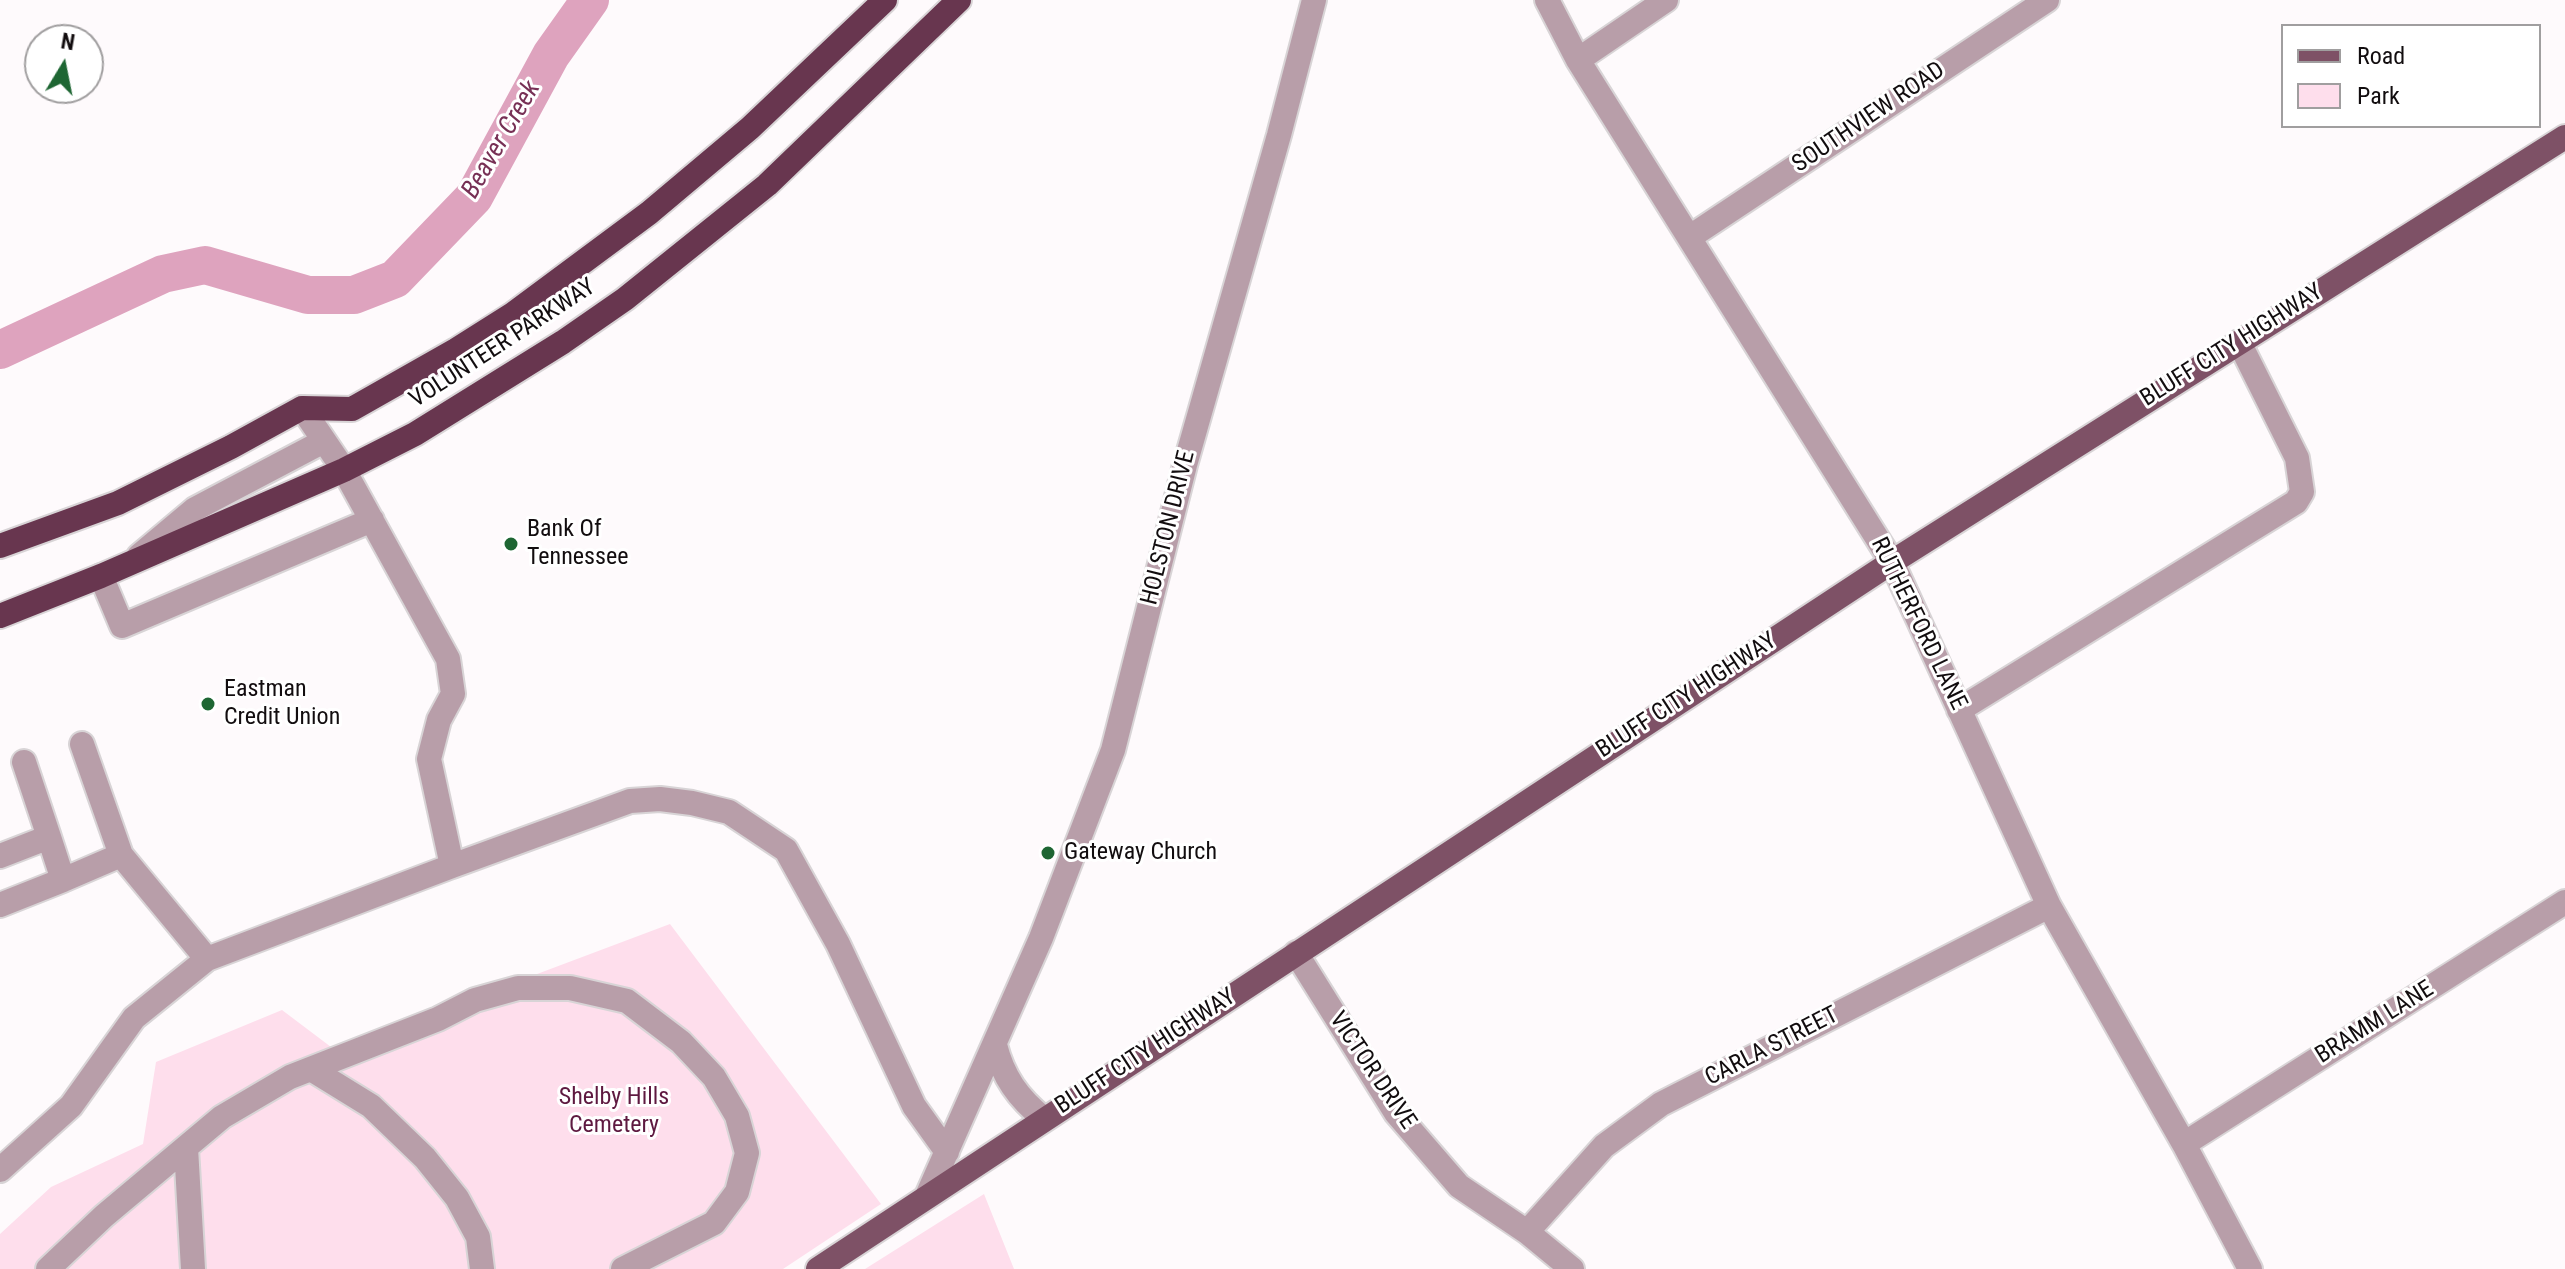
<!DOCTYPE html>
<html>
<head>
<meta charset="utf-8">
<style>
  body { margin:0 }
  #map { position:relative; width:2565px; height:1269px; overflow:hidden; background:#fefafc; font-family:"Roboto Condensed",sans-serif }
  canvas { display:block }
  .legend { position:absolute; left:2281px; top:24px; width:260px; height:104px; box-sizing:border-box; background:#fff; border:2px solid #a09e9f; margin:0; padding:10px 14px; list-style:none; font-size:24px; color:#120d0f }
  .legend li { display:flex; align-items:center; gap:16px; height:40px }
  .legend b { width:40px; border:2px solid #a09e9f }
  .north { position:absolute; left:24px; top:24px; width:80px; height:80px; box-sizing:border-box; background:#fff; border:2px solid #a09e9f; border-radius:50%; rotate:10deg; font-size:22px; font-weight:700; line-height:32px; text-align:center; color:#120d0f }
  .north::after { content:''; display:block; margin:auto; width:28px; height:36px; background:#1e6633; clip-path:polygon(50% 0,100% 100%,50% 72%,0 100%) }
</style>
</head>
<body>
<div id="map">
<canvas width="2565" height="1269"></canvas>
<ul class="legend">
<li><b style="height:10px;background:#7e5166"></b>Road</li>
<li><b style="height:22px;background:#fedeec"></b>Park</li>
</ul>
<div class="north">N</div>
</div>
<script>
const context = document.querySelector('canvas').getContext('2d');
context.lineJoin = 'round';
function paint(path, color) {
  context.fillStyle = color;
  context.fill(path, 'evenodd');
}
function trace(path, color, width, dash) {
  context.strokeStyle = color;
  context.lineWidth = width;
  context.lineCap = dash ? 'butt' : 'round';
  context.setLineDash(dash || []);
  context.stroke(path);
}
function write(font, color, halo, rows, align = 'center') {
  context.font = font + ' "Roboto Condensed",sans-serif';
  context.lineWidth = 6;
  context.setLineDash([]);
  context.textBaseline = 'middle';
  context.strokeStyle = halo;
  context.fillStyle = color;
  for (const [text, x, y, turn = 0] of rows) {
    context.save();
    context.translate(x, y);
    context.rotate((+turn || 0) * Math.PI / 180);
    context.textAlign = isNaN(turn) ? turn : align;
    if (halo) context.strokeText(text, 0, 0);
    context.fillText(text, 0, 0);
    context.restore();
  }
}
paint(new Path2D(`
  M 670,924 L 881,1204 L 783,1269 L 0,1269 L 0,1234 L 51,1187 L 143,1144 L 156,1062 L 282,1010 L 335,1050 Z
  M 984,1194 L 1014,1269 L 865,1269 Z`), '#fedeec');
trace(new Path2D(`
  M 0,350 L 163,274 L 205,265 L 308,295 L 354,295 L 395,279 L 474,197 L 551,55 L 590,0`), '#dea3be', 38);
const minor = new Path2D(`
  M 1547,0 L 1578,60 L 1892,562 L 2049,906 L 2184,1144 L 2250,1269
  M 1578,60 L 1666,0
  M 1690,237 L 2047,0
  M 139,556 L 195,509 L 324,441
  M 101,576 L 122,626 L 372,520
  M 1959,710 L 2296,502 L 2302,492 L 2297,458 L 2239,342
  M 82,744 L 121,855
  M 24,762 L 49,837
  M 0,856 L 49,837 L 63,880 L 121,855 L 207,959
  M 452,866 L 630,801 L 660,799 L 692,803 L 729,812 L 786,850 L 838,944 L 914,1106 L 947,1152
  M 0,905 L 63,880
  M 1296,953 L 1396,1113 L 1459,1186 L 1527,1232 L 1572,1269
  M 995,1045 C 1003,1077 1018,1098 1044,1119
  M 311,1069 L 371,1106 L 425,1158 L 457,1198 L 478,1237 L 482,1269
  M 2184,1144 L 2565,902
  M 186,1148 L 193,1269
  M 0,1170 L 71,1106 L 134,1018 L 207,959 L 452,866 L 429,759 L 439,720 L 453,694 L 448,659 L 344,470 L 302,408
  M 927,1196 L 1041,938 L 1113,750 L 1185,465 L 1279,135 L 1314,0
  M 1527,1232 L 1604,1146 L 1661,1104 L 2049,906
  M 48,1269 L 104,1216 L 222,1117 L 290,1077 L 438,1019 L 475,1000 L 518,988 L 570,988 L 627,1001 L 681,1042 L 714,1077 L 737,1116 L 747,1153 L 737,1192 L 714,1223 L 623,1269`);
const major = new Path2D(`
  M 818,1269 L 1892,562 L 2565,137`);
const highway = new Path2D(`
  M 0,546 L 118,503 L 231,447 L 302,408 L 352,409 L 456,350 L 513,314 L 649,213 L 750,128 L 885,0
  M 0,616 L 101,576 L 344,470 L 415,434 L 563,342 L 625,299 L 767,185 L 959,0`);
trace(minor, '#d8d4d6', 28);
trace(major, '#d8d4d6', 28);
trace(highway, '#d8d4d6', 28);
trace(minor, '#b89ea9', 24);
trace(major, '#7e5166', 24);
trace(highway, '#68364f', 24);
for (const [x, y, r, color] of [
  [511,544,8,"#1e6633"],
  [208,704,8,"#1e6633"],
  [1048,853,8,"#1e6633"]
]) {
  const dot = new Path2D();
  dot.arc(x, y, r, 0, 2 * Math.PI);
  context.fillStyle = color;
  context.fill(dot);
  trace(dot, '#fff', 3);
}
write('24px', '#120d0f', '#fff', [
  ["SOUTHVIEW ROAD",1869,118,-34],
  ["VOLUNTEER PARKWAY",503,344,-33],
  ["BLUFF CITY HIGHWAY",2232,346,-32],
  ["HOLSTON DRIVE",1169,528,-76],
  ["RUTHERFORD LANE",1918,624,64],
  ["BLUFF CITY HIGHWAY",1687,696,-33],
  ["BRAMM LANE",2375,1023,-32],
  ["CARLA STREET",1772,1047,-27],
  ["BLUFF CITY HIGHWAY",1146,1052,-33],
  ["VICTOR DRIVE",1372,1071,56]
]);
write('24px', '#120d0f', '#fff', [
  ["Bank Of",527,530],
  ["Tennessee",527,558],
  ["Eastman",224,690],
  ["Credit Union",224,718],
  ["Gateway Church",1064,853]
], 'left');
write('24px', '#5e1940', '#fff', [
  ["Shelby Hills",614,1098],
  ["Cemetery",614,1126]
]);
write('italic 26px', '#773055', '#fff', [
  ["Beaver Creek",502,140,-60]
]);
</script>
</body>
</html>
